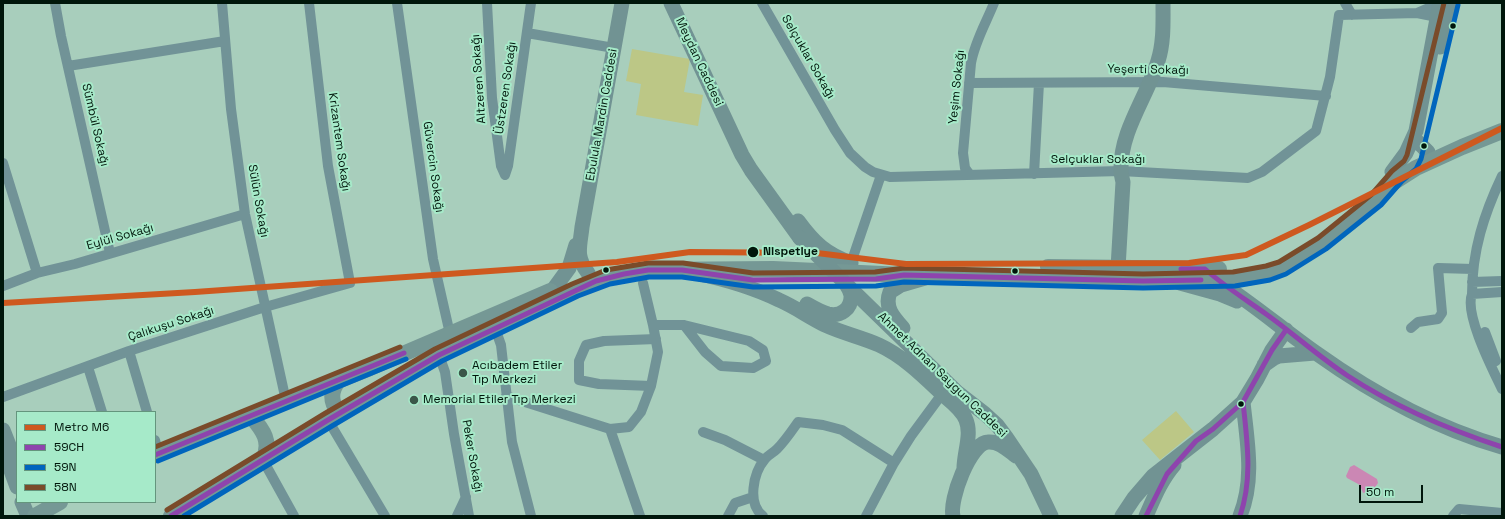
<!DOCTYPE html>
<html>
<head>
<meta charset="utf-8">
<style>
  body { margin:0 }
  #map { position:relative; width:1505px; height:519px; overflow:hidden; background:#a8cebc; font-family:"Space Grotesk",sans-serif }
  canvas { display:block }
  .frame { position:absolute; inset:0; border:4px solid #00160b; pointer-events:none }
  .legend { position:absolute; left:16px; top:411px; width:140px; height:92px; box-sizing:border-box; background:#a6eac9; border:1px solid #64957d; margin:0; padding:5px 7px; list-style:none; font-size:12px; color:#00160b }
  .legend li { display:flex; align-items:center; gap:8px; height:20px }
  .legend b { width:20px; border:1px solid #64957d }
  .scale { position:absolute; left:1359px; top:485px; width:64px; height:18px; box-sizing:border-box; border:2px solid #00160b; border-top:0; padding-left:5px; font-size:12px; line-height:14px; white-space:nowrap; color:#00160b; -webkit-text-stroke:3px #a6eac9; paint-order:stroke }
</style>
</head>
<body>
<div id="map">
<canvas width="1505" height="519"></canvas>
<div class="frame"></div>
<ul class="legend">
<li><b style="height:5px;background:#ce591f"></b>Metro M6</li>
<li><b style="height:5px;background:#8e44ad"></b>59CH</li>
<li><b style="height:5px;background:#0065bd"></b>59N</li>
<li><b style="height:5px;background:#7a4b2a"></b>58N</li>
</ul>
<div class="scale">50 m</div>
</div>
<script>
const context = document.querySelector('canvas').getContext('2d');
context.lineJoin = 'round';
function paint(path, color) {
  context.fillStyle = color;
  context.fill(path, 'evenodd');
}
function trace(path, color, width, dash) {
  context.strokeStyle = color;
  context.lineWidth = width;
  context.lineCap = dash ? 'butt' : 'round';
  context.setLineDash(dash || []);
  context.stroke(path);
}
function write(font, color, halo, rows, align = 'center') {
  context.font = font + ' "Space Grotesk",sans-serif';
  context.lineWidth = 4;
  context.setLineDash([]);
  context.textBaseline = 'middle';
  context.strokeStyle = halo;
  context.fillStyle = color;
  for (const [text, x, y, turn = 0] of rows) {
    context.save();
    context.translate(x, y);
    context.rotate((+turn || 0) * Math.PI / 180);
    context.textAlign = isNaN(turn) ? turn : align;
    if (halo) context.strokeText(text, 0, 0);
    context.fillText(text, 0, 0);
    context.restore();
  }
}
paint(new Path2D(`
  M 632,49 L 690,59 L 684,92 L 703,95 L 698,126 L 636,115 L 641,84 L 626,81 Z
  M 1176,411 L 1194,432 L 1160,460 L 1142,440 Z`), '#bcc786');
paint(new Path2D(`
  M 1354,465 L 1377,479 L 1378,483 L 1373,490 L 1363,493 L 1360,485 L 1347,478 L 1346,476 L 1350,467 Z`), '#cb87b4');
trace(new Path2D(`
  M 55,3 L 61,36 L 110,253
  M 222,3 L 231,109 L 245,214 L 286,401
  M 397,3 L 433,259 L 450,334
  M 487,3 L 492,98 L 501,166 L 505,175
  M 762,3 L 835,130 L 850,153 L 865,167 L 873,172 L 890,177 L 1121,171 L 1248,178 L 1262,172 L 1316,131 L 1330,77 L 1339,15 L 1417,13 L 1437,17
  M 1345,3 L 1352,15
  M 1417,13 L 1433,6 L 1439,6
  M 527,33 L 614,48
  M 68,66 L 225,41
  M 969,83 L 1163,82 L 1326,96
  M 3,163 L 37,273
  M 1034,174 L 1039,83
  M 505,175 L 508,166 L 531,3
  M 970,175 L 965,168 L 963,153 L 971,63 C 975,41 986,23 994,3
  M 1502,176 C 1484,214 1472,251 1472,294 C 1464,314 1493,370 1502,389
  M 851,263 L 881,175
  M 1472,282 L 1502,281
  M 3,286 L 37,273 L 75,264 L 245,214
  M 1472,294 L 1502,292
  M 653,325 L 684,325 L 749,341 L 763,350 L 766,361 L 753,368 L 721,366 L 705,352 L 684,325
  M 495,328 L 501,345 L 512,442 L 531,516
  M 1411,328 L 1418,322 L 1438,319 L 1442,313 L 1438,268 L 1473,269
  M 1485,332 L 1496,361
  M 129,351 L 147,412
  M 439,355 L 445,372 L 454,434 L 469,516
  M 88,367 L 102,412
  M 651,386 L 599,384 L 579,380 L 579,361 L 586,345 L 604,341 L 656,339
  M 506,396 L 610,429 L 629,427 L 641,412 L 651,386 L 658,352 L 653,325 L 643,283
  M 3,397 L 129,351 L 265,307 L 350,283 L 328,166 L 309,3
  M 328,420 L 385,516
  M 610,429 L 640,516
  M 703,432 L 725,440 L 764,460
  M 155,440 L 159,454
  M 263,460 L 294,516
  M 457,516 L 466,497
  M 728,516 L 735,503 L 753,497
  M 763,516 C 747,504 753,473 765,459 C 768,455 773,453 777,449 C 785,441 791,432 798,422 L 823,425 L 842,430 L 894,463
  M 866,516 L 894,463 L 911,436 L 942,394
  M 1453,516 L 1459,509 L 1502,513`), '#719397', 10);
trace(new Path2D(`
  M 671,3 L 742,155 L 751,170 L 800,238
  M 1440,47 L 1451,3
  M 1418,142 L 1428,152
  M 1392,172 L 1406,153 L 1416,131 L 1440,3
  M 798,221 C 814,243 826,254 851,263
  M 1118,268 L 1123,182 C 1122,178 1121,174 1121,170 C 1120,131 1147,97 1158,61 C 1164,42 1163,22 1163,3
  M 588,273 C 575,256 580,247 582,227 L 622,3
  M 695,273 C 724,279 752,287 779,300 C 795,307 809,317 825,325 C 842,333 861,337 879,345 C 903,356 923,376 941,393 C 950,401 962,409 966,420 C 972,434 964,453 964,468
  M 1216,280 C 1251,302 1282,329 1316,353 C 1372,393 1436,428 1502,447
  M 1180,283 L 1220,294 L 1237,301
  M 846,284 L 958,393 L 985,414 L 997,425 L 1006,437 L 1031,474 L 1051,516
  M 553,290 L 569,268 L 576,245
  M 807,304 C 814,308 821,312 828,314 C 840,317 852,309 851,295 C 850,291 848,287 846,284
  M 903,328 C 893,317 884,307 890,292 L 901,285 L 925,278
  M 1264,365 L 1274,358 L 1279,356 L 1315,353
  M 3,430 L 14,458
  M 3,449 L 17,487
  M 22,502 L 28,516
  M 953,516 C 949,500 970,443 988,442 C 999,441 1008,450 1016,456
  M 1122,516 L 1134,498 L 1153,476 L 1213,429 L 1243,402 L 1257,379 L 1272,350 L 1286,330
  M 1146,516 C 1154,498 1161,480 1174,465
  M 1240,516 C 1255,479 1247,441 1243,402`), '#719393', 15);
trace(new Path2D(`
  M 1048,267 L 1219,269
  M 339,380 C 330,391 330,402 339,413
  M 251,416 C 263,430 272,442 263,460
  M 155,455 L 286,401 L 370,368 L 550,291
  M 35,516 L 60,502
  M 171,516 L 328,420 L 439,355 L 575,290 L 608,277 L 648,270 L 773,269 L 904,275 L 1143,281 L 1191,281 L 1248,278 L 1268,273 L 1282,268 L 1322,244 L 1376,200 L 1391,184 L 1416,168 L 1462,147 L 1502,131`), '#759895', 16);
trace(new Path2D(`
  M 800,238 L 846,284`), '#719393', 15);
trace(new Path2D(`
  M 1181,269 L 1205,269 C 1224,286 1245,299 1266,314 C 1294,334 1319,357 1348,376 C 1394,406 1450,430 1502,447
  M 155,455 L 404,353
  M 171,516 L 328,420 L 439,355 L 596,281 L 624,274 L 648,270 L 682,270 L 753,280 L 876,279 L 904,275 L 1143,281 L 1201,280
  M 1146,516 L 1167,474 L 1196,441 L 1213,429 L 1243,402 L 1272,350 L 1286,330
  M 1240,516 C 1253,478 1247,441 1243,402`), '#8e44ad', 5);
trace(new Path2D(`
  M 158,461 L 406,359
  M 184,516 L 332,426 L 442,361 L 578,296 L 610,284 L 649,277 L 682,277 L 753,287 L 876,286 L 904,282 L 1143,288 L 1235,286 L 1270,280 L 1286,274 L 1326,249 L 1381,205 L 1402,181 L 1416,169 L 1421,159 L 1458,5`), '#0065bd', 5);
trace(new Path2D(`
  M 155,447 L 400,347
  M 167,510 L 324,414 L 435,349 L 572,284 L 606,270 L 648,263 L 683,263 L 753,273 L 875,272 L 904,268 L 1143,274 L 1233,272 L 1266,266 L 1279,262 L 1318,238 L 1371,195 L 1392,171 L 1404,161 L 1407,155 L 1444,3`), '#7a4b2a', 5);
trace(new Path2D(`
  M 3,303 L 195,292 L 617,262 L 690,252 L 817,253 L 906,264 L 1189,263 L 1246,255 L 1309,225 L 1502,128`), '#ce591f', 6);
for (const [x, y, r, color] of [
  [1453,26,3.5,"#00160b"],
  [1424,146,3.5,"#00160b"],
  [753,252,6,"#00160b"],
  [606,270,3.5,"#00160b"],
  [1015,271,3.5,"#00160b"],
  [463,373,5,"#3b5649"],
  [414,400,5,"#3b5649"],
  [1241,404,3.5,"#00160b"]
]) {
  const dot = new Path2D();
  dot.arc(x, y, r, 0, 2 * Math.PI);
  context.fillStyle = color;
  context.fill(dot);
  trace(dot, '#a6eac9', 1.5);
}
write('12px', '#00160b', '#a6eac9', [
  ["Selçuklar Sokağı",808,57,60],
  ["Meydan Caddesi",699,62,65],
  ["Yeşerti Sokağı",1148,70,1],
  ["Altzeren Sokağı",479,79,-94],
  ["Yeşim Sokağı",957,87,-84],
  ["Üstzeren Sokağı",506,88,-82],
  ["Ebulula Mardin Caddesi",602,115,-80],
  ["Sümbül Sokağı",95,125,77],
  ["Krizantem Sokağı",339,142,82],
  ["Selçuklar Sokağı",1098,160],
  ["Güvercin Sokağı",433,167,82],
  ["Sülün Sokağı",258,201,80],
  ["Eylül Sokağı",120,237,-16],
  ["Çalıkuşu Sokağı",171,324,-18],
  ["Ahmet Adnan Saygun Caddesi",942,375,44],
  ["Peker Sokağı",472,456,80]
]);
write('bold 12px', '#00160b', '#a6eac9', [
  ["Nispetiye",763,252]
], 'left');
write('12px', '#00160b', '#a6eac9', [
  ["Acıbadem Etiler",472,366],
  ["Tıp Merkezi",472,380],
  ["Memorial Etiler Tıp Merkezi",423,400]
], 'left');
</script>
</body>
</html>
